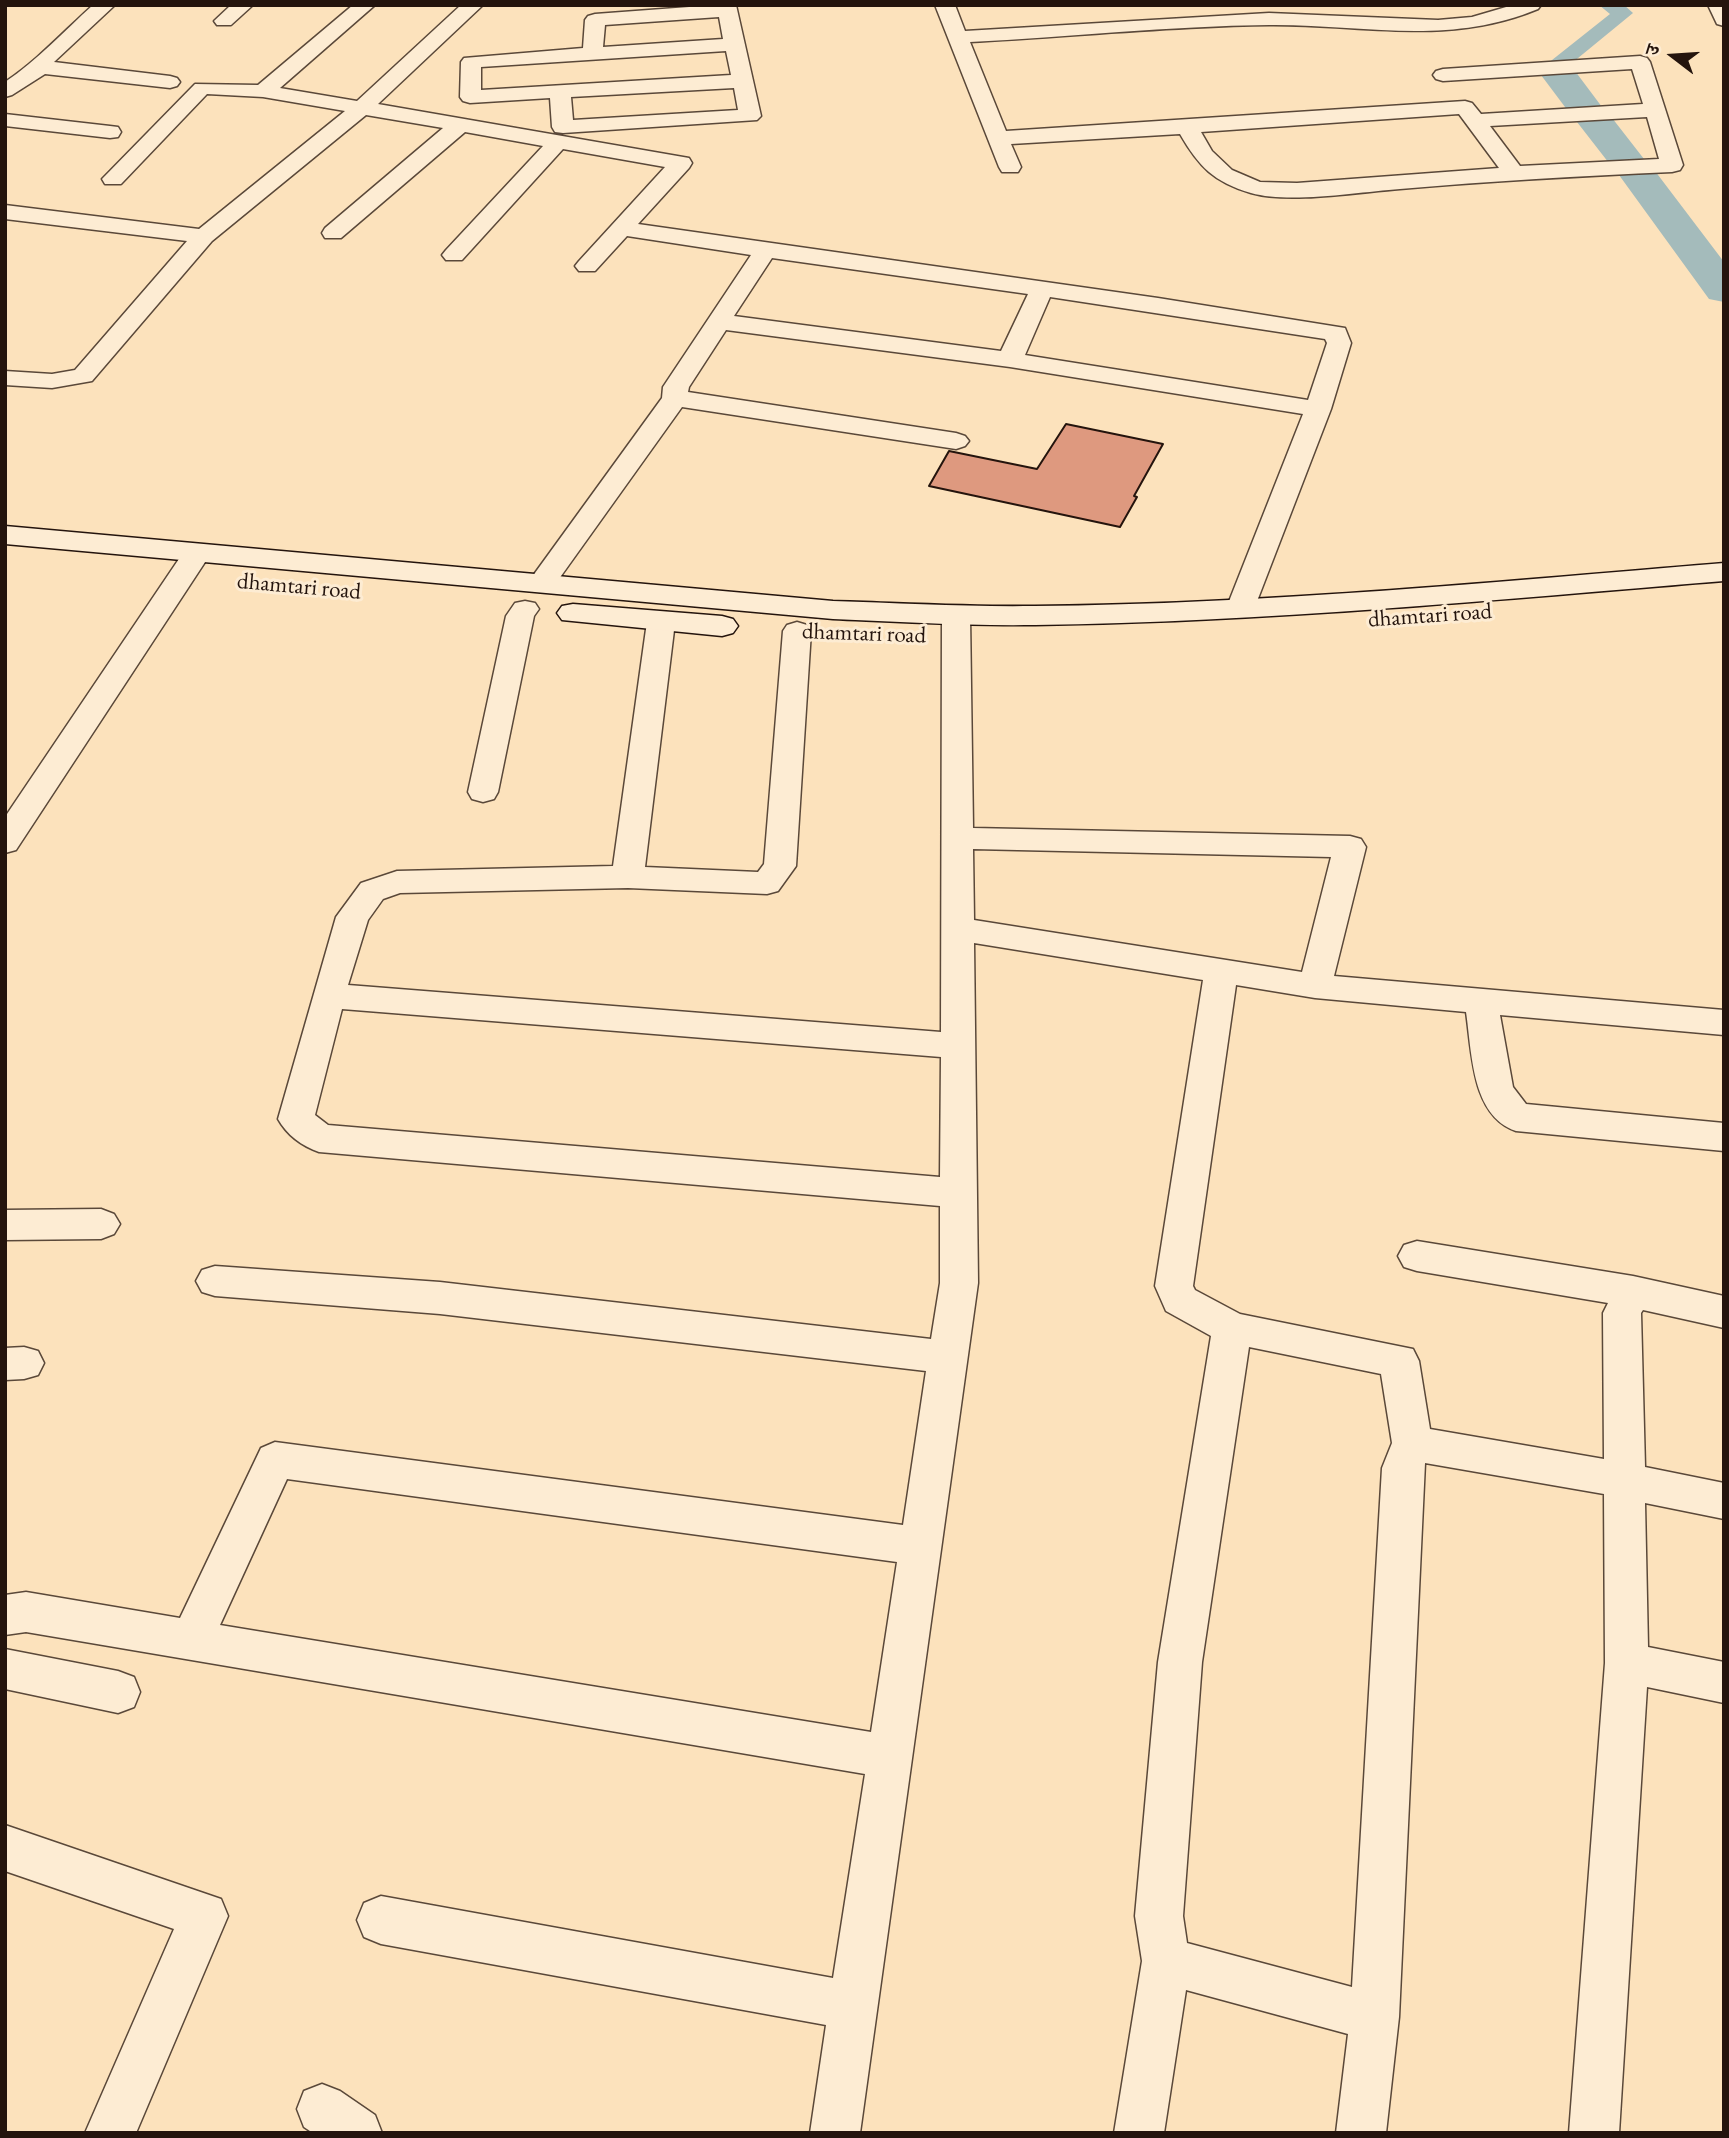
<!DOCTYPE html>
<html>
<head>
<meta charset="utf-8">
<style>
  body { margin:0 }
  #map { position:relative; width:1729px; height:2138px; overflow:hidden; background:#fce2bc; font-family:"EB Garamond","Noto Serif Devanagari",serif }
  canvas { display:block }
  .frame { position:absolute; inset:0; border:7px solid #24140d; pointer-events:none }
  .north { position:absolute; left:1638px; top:21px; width:70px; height:70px; -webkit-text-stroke:5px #fdecd3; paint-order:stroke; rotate:287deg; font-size:19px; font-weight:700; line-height:28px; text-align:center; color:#24140d }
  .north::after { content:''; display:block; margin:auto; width:24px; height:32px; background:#24140d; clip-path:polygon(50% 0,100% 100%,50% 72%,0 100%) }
</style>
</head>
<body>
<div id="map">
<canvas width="1729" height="2138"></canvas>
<div class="frame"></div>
<div class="north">उ</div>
</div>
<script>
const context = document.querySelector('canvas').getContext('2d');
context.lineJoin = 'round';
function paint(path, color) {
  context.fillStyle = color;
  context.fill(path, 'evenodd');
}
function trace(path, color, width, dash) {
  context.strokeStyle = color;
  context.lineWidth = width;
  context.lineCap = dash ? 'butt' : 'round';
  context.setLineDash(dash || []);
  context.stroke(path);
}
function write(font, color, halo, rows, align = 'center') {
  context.font = font + ' "EB Garamond",serif';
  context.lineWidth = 6;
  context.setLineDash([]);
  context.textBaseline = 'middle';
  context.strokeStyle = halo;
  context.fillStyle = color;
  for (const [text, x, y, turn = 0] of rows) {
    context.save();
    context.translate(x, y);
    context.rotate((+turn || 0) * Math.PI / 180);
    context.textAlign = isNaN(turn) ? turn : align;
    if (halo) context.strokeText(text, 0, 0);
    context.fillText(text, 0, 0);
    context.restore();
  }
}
paint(new Path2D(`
  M 1599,5 L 1624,5 L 1633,13 L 1561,72 L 1547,72 L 1544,68 L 1547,64 L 1610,14 Z`), '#a4bbbb');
paint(new Path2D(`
  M 1559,64 L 1572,67 L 1602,107 L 1599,112 L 1609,114 L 1644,159 L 1641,164 L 1652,167 L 1724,262 L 1724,302 L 1709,299 L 1619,175 L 1622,170 L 1612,167 L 1577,122 L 1581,117 L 1571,115 L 1541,75 L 1546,67 Z`), '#a4bbbb');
const building = new Path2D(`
  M 1066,424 L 1163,444 L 1134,496 L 1137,497 L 1120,527 L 929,486 L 949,451 L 1037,469 Z`);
paint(building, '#de997f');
trace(building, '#24140d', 2);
const minor = new Path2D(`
  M 93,5 L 115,5 L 54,62 L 170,76 L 177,78 L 180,82 L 177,86 L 170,88 L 45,74 L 12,95 L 5,97 L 5,82 C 38,60 64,31 93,5 Z
  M 231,5 L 253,5 L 231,25 L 217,25 L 214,21 Z
  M 353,5 L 375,5 L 280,88 L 357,101 L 461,5 L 483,5 L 378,104 L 689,158 L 692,163 L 689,168 L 638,224 L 1158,298 L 1345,328 L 1351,343 L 1331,409 L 1254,609 L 1250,615 L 1240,617 L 1230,615 L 1226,609 L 1303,414 L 1010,367 L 726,330 L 689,387 L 688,392 L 956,433 L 965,436 L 969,441 L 965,446 L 956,449 L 682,407 L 551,590 L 541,592 L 531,590 L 527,584 L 662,398 L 663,387 L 751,255 L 627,236 L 595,271 L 579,271 L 575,266 L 579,261 L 665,167 L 563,149 L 462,260 L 446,260 L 442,255 L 446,250 L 543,146 L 465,132 L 341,238 L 325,238 L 322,233 L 325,228 L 443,128 L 366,115 L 212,241 L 92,381 L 52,388 L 5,385 L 5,371 L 52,374 L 75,370 L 187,241 L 5,219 L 5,205 L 199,229 L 345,111 L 263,97 L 207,94 L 121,184 L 105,184 L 102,179 L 195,84 L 258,85 ZM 772,258 L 1028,294 L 1001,351 L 734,316 ZM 1050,297 L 1325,339 L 1327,343 L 1308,400 L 1025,355 Z
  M 716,5 L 736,5 L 761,116 L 757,120 L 563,133 L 555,132 L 552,127 L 550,98 L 470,103 L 463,101 L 460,97 L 461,62 L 464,58 L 583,48 L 585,20 L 588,16 L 595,14 ZM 719,17 L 723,39 L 603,47 L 605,25 ZM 726,51 L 731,75 L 481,90 L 481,67 ZM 734,88 L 738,110 L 573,120 L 571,97 Z
  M 935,5 L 955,5 L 965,31 L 1269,13 L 1438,20 L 1472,17 L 1513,5 L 1541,5 L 1538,9 C 1446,47 1363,24 1269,25 C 1169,26 1069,37 970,42 L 1006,131 L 1465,101 L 1472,103 L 1481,114 L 1643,104 L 1632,69 L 1443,81 L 1436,79 L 1433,75 L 1436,71 L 1443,69 L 1640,56 L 1647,58 L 1650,62 L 1683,165 L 1680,170 L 1672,172 C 1581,176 1491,181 1400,189 C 1359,192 1289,204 1251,193 C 1214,182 1199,167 1180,134 L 1011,144 L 1021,167 L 1018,172 L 1002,172 L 999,167 ZM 1459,114 L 1499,168 L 1297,183 L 1260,182 L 1232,170 L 1212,151 L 1201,132 ZM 1647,117 L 1659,159 L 1520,166 L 1490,126 Z
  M 1708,5 L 1724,5 L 1724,26 L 1717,24 Z
  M 5,114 L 110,126 L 118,127 L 121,132 L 118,137 L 110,138 L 5,126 Z
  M 197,545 L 207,547 L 211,553 L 16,850 L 5,853 L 5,817 L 187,547 Z
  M 525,601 L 535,603 L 539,609 L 534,616 L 498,792 L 494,799 L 483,802 L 472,799 L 468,792 L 506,616 L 515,603 Z
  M 956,606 L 966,609 L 970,615 L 973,828 L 1350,836 L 1361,839 L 1366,847 L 1334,976 L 1724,1010 L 1724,1035 L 1500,1015 L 1513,1087 L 1526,1104 L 1724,1123 L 1724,1151 L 1516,1131 C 1471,1116 1472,1051 1466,1012 L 1315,998 L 1236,985 L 1193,1286 L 1195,1290 L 1240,1314 L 1413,1349 L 1419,1361 L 1430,1429 L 1604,1459 L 1603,1313 L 1608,1303 L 1417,1271 L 1404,1267 L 1398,1256 L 1404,1245 L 1417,1241 L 1633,1276 L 1724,1296 L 1724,1328 L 1643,1310 L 1641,1313 L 1645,1467 L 1724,1483 L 1724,1519 L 1645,1503 L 1648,1647 L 1724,1662 L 1724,1703 L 1647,1687 L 1619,2133 L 1569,2133 L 1605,1663 L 1604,1494 L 1425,1463 L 1399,2017 L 1386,2133 L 1336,2133 L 1348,2034 L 1186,1990 L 1164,2133 L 1114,2133 L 1142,1961 L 1135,1916 L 1158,1662 L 1211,1336 L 1166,1311 L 1155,1286 L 1203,980 L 974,943 L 978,1283 L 860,2133 L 810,2133 L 826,2025 L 381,1944 L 364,1937 L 357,1920 L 364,1903 L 381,1896 L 833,1978 L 865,1774 L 26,1632 L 5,1635 L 5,1595 L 26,1592 L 180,1618 L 261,1448 L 275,1442 L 903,1525 L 926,1371 L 440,1314 L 215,1296 L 202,1292 L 196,1281 L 202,1270 L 215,1266 L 440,1282 L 931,1339 L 940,1283 L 940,1206 L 319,1152 C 302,1146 287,1135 278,1119 L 336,917 L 361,883 L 397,871 L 613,866 L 647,622 L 651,616 L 661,613 L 671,616 L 675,622 L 645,867 L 758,872 L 764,864 L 783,631 L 787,625 L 797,622 L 807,625 L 811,631 L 796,866 L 778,891 L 767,894 L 628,888 L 400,893 L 383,899 L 368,920 L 348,985 L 941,1032 L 942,615 L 946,609 ZM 973,849 L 1331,857 L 1302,972 L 974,920 ZM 342,1009 L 941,1057 L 940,1177 L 328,1125 L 315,1115 ZM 1249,1347 L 1381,1374 L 1392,1443 L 1382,1468 L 1352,1987 L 1187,1943 L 1183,1916 L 1202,1662 ZM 287,1479 L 897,1562 L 871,1732 L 220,1625 Z
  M 101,1209 L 114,1214 L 120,1224 L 114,1234 L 101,1239 L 5,1240 L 5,1210 Z
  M 24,1347 L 38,1351 L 44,1363 L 38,1375 L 24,1379 L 5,1380 L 5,1348 Z
  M 5,1649 L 118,1671 L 134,1677 L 140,1692 L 134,1707 L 118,1713 L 5,1689 Z
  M 5,1825 L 221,1899 L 228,1916 L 136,2133 L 85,2133 L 174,1929 L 5,1871 Z
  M 322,2084 L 340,2091 L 375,2115 L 382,2133 L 313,2133 L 304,2127 L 297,2109 L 304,2091 Z`);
const secondary = new Path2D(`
  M 5,526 L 833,601 C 900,603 967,607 1035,606 C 1265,604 1494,582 1724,563 L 1724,581 C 1494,600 1265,622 1035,625 C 967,626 900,622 833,619 L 5,544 Z
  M 573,604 L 722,616 L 733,619 L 738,626 L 733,633 L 722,636 L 562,620 L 557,613 L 562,606 Z`);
trace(minor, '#5a4839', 3);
trace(secondary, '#24140d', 3);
paint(minor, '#fdecd3');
paint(secondary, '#fdecd3');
write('23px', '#24140d', '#fdecd3', [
  ["dhamtari road",299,587,5],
  ["dhamtari road",1430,616,-4],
  ["dhamtari road",864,634,2]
]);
</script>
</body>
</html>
